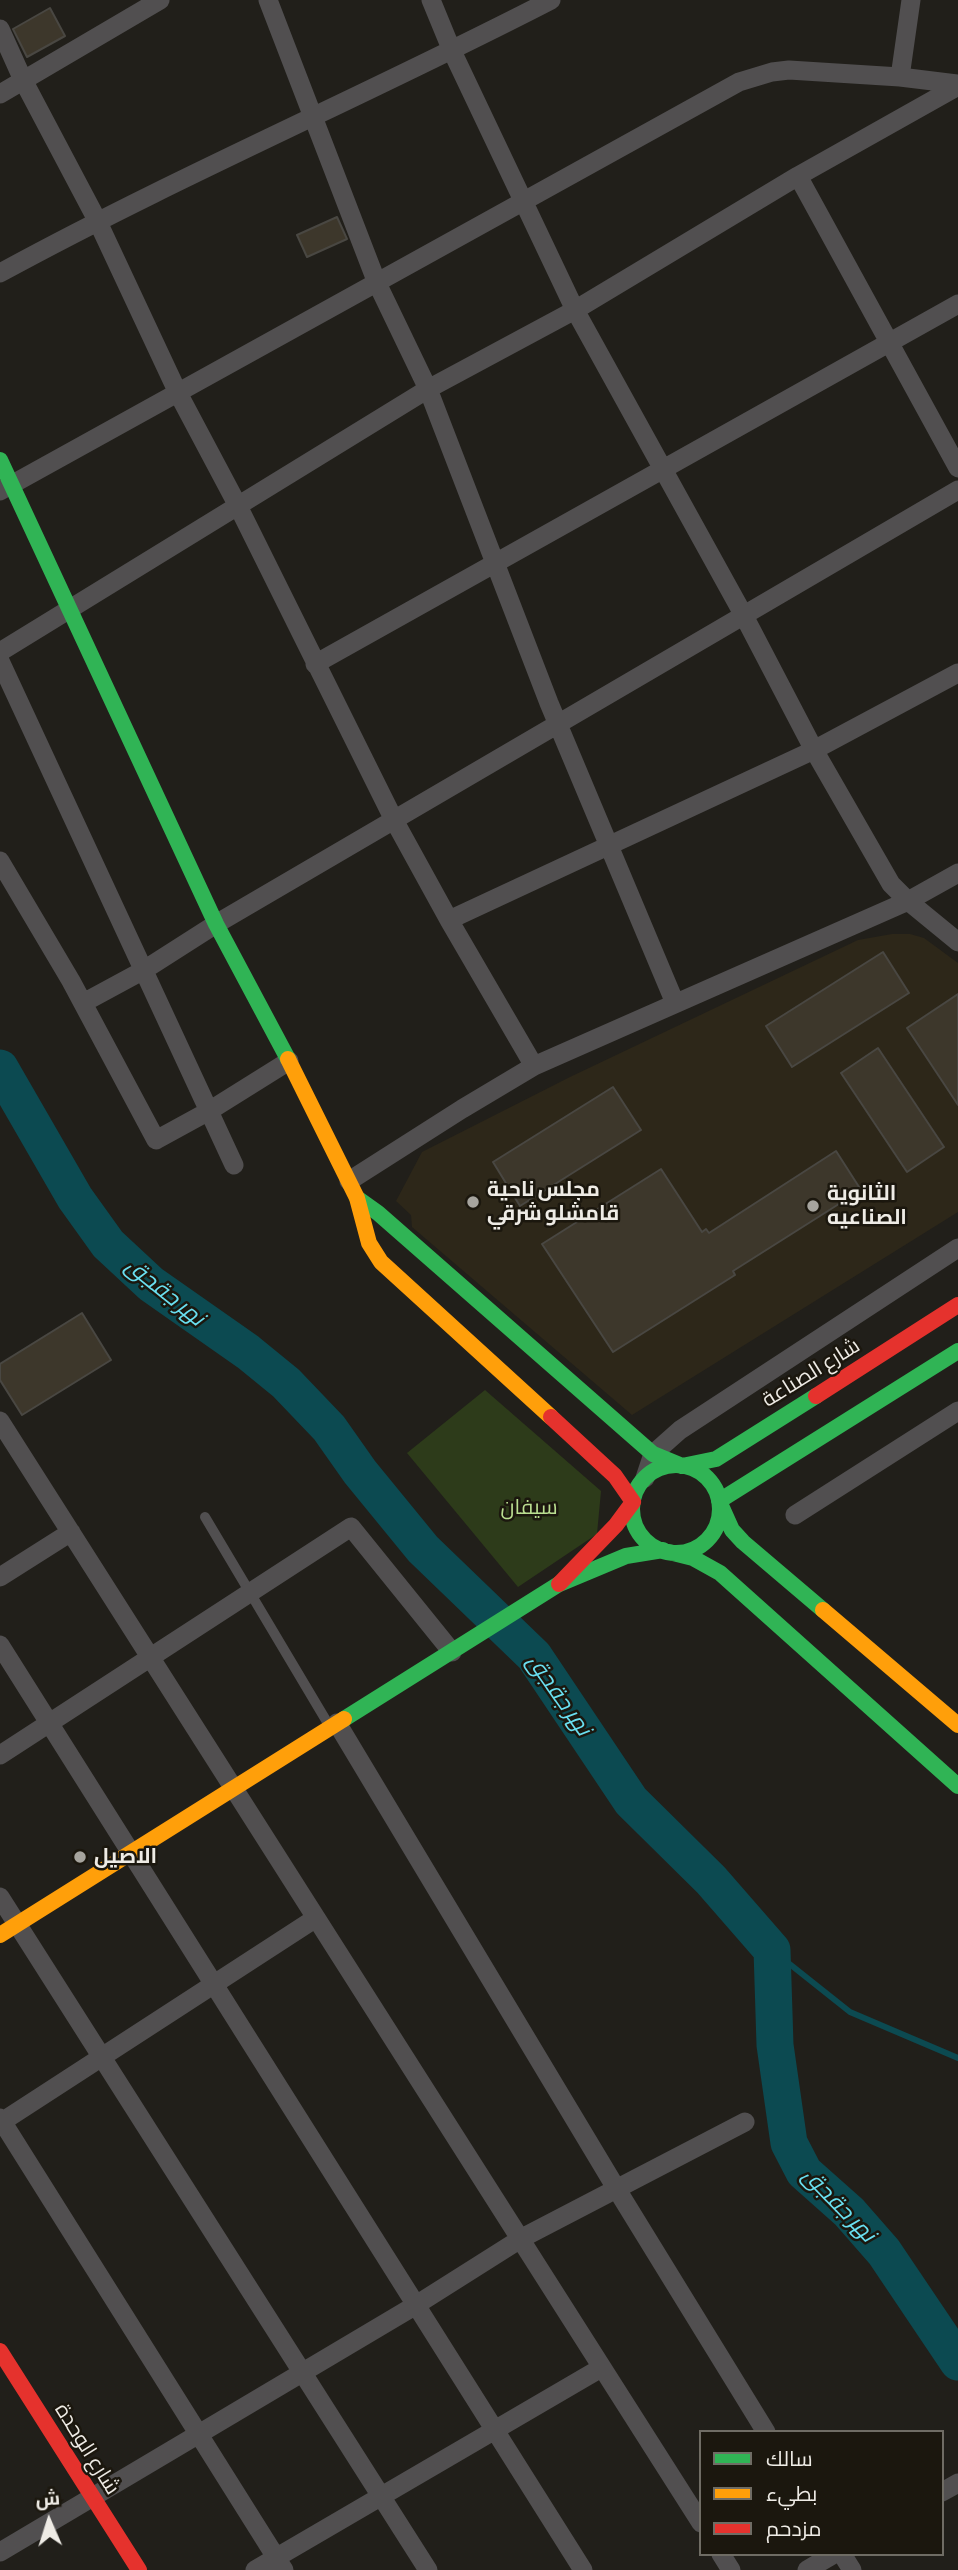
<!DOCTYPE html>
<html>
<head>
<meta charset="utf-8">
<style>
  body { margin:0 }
  #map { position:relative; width:958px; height:2570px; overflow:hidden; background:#211f1a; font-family:"Alegreya Sans",Cairo,sans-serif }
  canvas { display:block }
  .legend { position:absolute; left:699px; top:2430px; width:245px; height:126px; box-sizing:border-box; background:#1b170e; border:2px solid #6f6c64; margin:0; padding:9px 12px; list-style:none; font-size:21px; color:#eeebe5 }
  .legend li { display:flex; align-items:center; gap:14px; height:35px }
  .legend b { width:35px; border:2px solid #6f6c64 }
  .north { position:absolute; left:14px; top:2486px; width:70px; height:70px; -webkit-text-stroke:5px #1b170e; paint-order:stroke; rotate:357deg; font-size:19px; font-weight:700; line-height:28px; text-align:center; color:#eeebe5 }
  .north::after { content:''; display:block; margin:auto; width:24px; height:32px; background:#eeebe5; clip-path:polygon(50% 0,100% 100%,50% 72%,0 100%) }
</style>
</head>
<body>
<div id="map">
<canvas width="958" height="2570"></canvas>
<ul class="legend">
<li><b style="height:9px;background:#30b455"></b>سالك</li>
<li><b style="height:9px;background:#ff9f0a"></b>بطيء</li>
<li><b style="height:9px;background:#e5322d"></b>مزدحم</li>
</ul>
<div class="north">ش</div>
</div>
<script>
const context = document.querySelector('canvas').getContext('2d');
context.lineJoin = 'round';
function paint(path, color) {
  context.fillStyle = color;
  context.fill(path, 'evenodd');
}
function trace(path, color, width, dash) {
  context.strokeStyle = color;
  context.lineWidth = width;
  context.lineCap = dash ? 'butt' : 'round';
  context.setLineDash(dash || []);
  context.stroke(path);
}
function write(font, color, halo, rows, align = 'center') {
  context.font = font + ' "Alegreya Sans",Cairo,sans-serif';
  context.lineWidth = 5;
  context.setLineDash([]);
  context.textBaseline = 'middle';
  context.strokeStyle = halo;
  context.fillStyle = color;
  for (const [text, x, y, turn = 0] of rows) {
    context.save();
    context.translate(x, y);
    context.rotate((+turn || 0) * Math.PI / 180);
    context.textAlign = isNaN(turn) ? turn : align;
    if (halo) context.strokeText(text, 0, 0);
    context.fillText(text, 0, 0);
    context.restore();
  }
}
paint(new Path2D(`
  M 892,934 L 910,934 L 924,938 L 958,963 L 958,1212 L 632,1415 L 412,1227 L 411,1215 L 396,1201 L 422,1152 L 570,1077 L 858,940 Z`), '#2d2719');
paint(new Path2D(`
  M 485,1390 L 601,1491 L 597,1534 L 518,1587 L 407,1453 Z`), '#2d3b1a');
trace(new Path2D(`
  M 772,1950 L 850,2012 L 958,2058`), '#0c4a51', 6);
trace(new Path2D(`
  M 0,1068 L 75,1198 L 108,1244 L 151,1284 L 248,1352 L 286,1383 L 329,1428 L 360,1472 L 423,1549 L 534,1656 L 631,1801 L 711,1880 L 772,1950 L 775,2045 L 789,2143 L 804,2172 L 849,2212 L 884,2252 L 958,2362`), '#0c4a51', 37);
const building = new Path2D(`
  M 50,8 L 65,36 L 27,57 L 13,29 Z
  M 337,217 L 347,239 L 307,257 L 297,235 Z
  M 883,952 L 909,993 L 792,1067 L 766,1026 Z
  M 958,994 L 958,1105 L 907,1028 Z
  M 878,1048 L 944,1147 L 907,1172 L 841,1073 Z
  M 613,1087 L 641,1130 L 520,1206 L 493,1162 Z
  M 836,1151 L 861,1190 L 733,1271 L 735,1275 L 613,1352 L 542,1244 L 661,1169 L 702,1232 L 706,1229 L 709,1233 Z
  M 82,1313 L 111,1360 L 22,1415 L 0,1380 L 0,1364 Z`);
paint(building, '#3d372b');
trace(building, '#494742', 2);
trace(new Path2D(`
  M 205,1517 L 330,1727`), '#514f50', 10);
trace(new Path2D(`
  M 268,0 L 377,283 L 428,389 L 549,703 L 675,1003
  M 431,0 L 452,51 L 575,310 L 743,614 L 814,750 L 891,884 L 908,901 L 958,942
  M 0,29 L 23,80 L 97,220 L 178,393 L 238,506 L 394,820 L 449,920 L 534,1066
  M 900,77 L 911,0
  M 0,94 L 160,0
  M 798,176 L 958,468
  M 0,273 C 180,175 369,94 551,0
  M 0,491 L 739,82 L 772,72 L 789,70 L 900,77 L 958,84
  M 0,652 L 428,389 L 575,310 L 798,176 L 958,86
  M 0,661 L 234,1165
  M 315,664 L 958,304
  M 0,861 L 71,981 L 156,1140 L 209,1111 L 289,1061
  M 449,920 L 814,750 L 958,673
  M 83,1003 L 144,970 L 216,924 L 958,490
  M 349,1181 L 462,1109 L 534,1066 L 908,901 L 958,873
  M 0,1421 L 701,2523
  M 645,1478 L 653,1454 L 680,1430 L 958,1248
  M 795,1515 L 958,1411
  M 0,1577 L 71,1532
  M 0,1645 L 583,2570
  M 337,1723 L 616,2188 L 766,2432
  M 0,1755 L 351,1527 L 452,1652
  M 0,1897 L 428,2570
  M 0,2118 L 284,2570
  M 0,2123 L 316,1918
  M 942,2492 L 958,2483
  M 0,2552 L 416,2305 L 522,2238 L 745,2122
  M 721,2554 L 731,2570
  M 842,2554 L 852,2570
  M 255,2570 L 601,2368
  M 807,2570 L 834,2554`), '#514f50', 19);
trace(new Path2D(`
  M 0,460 L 216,924 L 288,1059
  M 357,1198 L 378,1213 L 653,1454 L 682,1466 L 716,1459 L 816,1396
  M632 1509a44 44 0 1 1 88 0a44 44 0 1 1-88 0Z
  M 669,1552 L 693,1558 L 720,1573 L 958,1786
  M 823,1610 L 743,1542 L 732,1530 L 719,1501 L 958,1351
  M 344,1719 L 559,1584 L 626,1556 L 663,1550`), '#30b455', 16);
trace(new Path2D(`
  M 288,1059 L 357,1198 L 369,1243 L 381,1262 L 551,1417
  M 823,1610 L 958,1725
  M 0,1935 L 344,1719`), '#ff9f0a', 16);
trace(new Path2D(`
  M 816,1396 L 958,1305
  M 551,1417 L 615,1476 L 633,1502 L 616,1525 L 559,1584
  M 0,2351 L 139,2570`), '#e5322d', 16);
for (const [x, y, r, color] of [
  [473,1202,7,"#a6a49e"],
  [813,1206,7,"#a6a49e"],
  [80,1857,7,"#a6a49e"]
]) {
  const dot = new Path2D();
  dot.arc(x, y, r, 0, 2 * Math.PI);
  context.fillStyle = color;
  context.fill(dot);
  trace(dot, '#1b170e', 2.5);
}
write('bold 21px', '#eeebe5', '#1b170e', [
  ["مجلس ناحية",487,1190],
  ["قامشلو شرقي",487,1214],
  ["الثانوية",827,1194],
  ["الصناعيه",827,1218],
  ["الاصيل",94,1857]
], 'left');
write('21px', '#eeebe5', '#1b170e', [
  ["شارع الصناعة",811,1373,-32],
  ["شارع الوحدة",87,2449,58]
]);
write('21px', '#bade90', '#1b170e', [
  ["سيفان",529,1508]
]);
write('italic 23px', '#69dff0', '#1b170e', [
  ["نهر جقجق",165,1292,39],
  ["نهر جقجق",559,1695,55],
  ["نهر جقجق",839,2205,46]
]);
</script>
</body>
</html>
